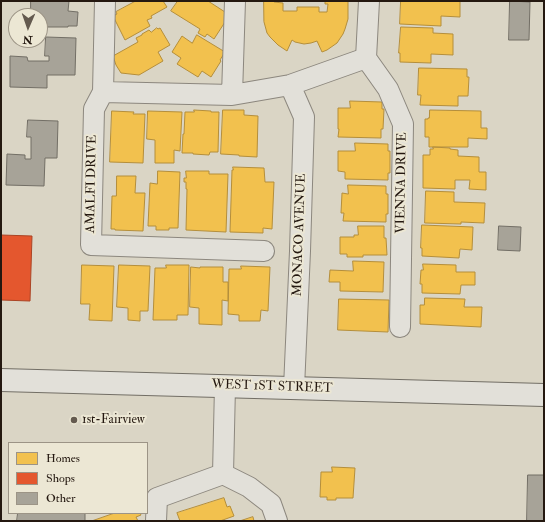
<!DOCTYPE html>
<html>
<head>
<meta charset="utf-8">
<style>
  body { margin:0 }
  #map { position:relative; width:545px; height:522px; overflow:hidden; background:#dad5c5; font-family:"IM FELL Double Pica",serif }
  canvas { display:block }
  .frame { position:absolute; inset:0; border:2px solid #241810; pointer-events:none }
  .legend { position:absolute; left:8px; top:442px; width:140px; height:72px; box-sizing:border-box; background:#ece7d4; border:1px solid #9c9486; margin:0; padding:5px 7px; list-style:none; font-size:12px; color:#241810 }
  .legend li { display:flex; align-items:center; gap:8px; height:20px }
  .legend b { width:20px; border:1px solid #9c9486 }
  .north { position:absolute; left:8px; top:8px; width:40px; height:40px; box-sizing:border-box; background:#ece7d4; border:1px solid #9c9486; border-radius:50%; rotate:182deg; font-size:11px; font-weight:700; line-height:16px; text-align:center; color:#241810 }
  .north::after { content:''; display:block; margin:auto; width:14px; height:18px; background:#645a4f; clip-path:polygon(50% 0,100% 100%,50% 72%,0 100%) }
</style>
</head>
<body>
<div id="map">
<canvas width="545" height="522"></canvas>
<div class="frame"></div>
<ul class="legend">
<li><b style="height:11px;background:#f2c14e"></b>Homes</li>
<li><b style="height:11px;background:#e4572e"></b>Shops</li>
<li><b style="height:11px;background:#a7a398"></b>Other</li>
</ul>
<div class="north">N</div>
</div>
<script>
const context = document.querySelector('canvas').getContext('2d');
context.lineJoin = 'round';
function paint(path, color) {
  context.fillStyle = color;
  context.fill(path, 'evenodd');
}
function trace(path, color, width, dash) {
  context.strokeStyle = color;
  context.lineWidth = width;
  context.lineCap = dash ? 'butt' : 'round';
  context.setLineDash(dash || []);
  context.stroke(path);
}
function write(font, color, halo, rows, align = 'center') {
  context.font = font + ' "IM FELL Double Pica",serif';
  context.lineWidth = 4;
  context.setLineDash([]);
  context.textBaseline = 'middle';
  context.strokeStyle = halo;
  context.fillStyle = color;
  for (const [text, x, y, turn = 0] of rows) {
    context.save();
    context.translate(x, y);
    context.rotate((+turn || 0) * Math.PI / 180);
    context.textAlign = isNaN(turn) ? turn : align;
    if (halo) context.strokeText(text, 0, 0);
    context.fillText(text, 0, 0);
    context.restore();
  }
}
const homes = new Path2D(`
  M 136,1 L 163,1 L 167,7 L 151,16 L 152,18 L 147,20 L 150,26 L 125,40 L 113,16 L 117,14 L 116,12 Z
  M 178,1 L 208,1 L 225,12 L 225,22 L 214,39 L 207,34 L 205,37 L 198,33 L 200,29 L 171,11 Z
  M 264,1 L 274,1 L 274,2 L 283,3 L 283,11 L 297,11 L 297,7 L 319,7 L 319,12 L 327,12 L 328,4 L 325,4 L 325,1 L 348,1 L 348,19 L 345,29 L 343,34 L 337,43 L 327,50 L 322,52 L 317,41 L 311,43 L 304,44 L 295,42 L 292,40 L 287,51 L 278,45 L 270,37 L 267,33 L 264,22 Z
  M 401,1 L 460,1 L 460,17 L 441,16 L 441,26 L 400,24 Z
  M 401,27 L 433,28 L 433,33 L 453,34 L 453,55 L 431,54 L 431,63 L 400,62 L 400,53 L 399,53 Z
  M 157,28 L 158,29 L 160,28 L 170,45 L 158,52 L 163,61 L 139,75 L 121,73 L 116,65 L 113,56 L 138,42 L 136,38 L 142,35 L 142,34 L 149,30 L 151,32 Z
  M 197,35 L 225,52 L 220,60 L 221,61 L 211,77 L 202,71 L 198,77 L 177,64 L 181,58 L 172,52 L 182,36 L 192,43 Z
  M 419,68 L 467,69 L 467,77 L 469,77 L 468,96 L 458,96 L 458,106 L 420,105 L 421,95 L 418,95 Z
  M 350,101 L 382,102 L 382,109 L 384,109 L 383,129 L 381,129 L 381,138 L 338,137 L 339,129 L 338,129 L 338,108 L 350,108 Z
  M 194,110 L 211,111 L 211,112 L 219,112 L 218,152 L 210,152 L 209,155 L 193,154 L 193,153 L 182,153 L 183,134 L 184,134 L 185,112 L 194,112 Z
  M 223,110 L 244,110 L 244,115 L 258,116 L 257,157 L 239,156 L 239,155 L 221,154 Z
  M 430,110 L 481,111 L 481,128 L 487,128 L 487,139 L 468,138 L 468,147 L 429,147 L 429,137 L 425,137 L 425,119 L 428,119 L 428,118 L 429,118 Z
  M 112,111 L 134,112 L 133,114 L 145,114 L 143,163 L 110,162 Z
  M 148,111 L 182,112 L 180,151 L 174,150 L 174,163 L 155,163 L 155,140 L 147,139 Z
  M 355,143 L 388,144 L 388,151 L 390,151 L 390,173 L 388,173 L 388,180 L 345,179 L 345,172 L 338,171 L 338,151 L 355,151 Z
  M 433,147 L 450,148 L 450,149 L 458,150 L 458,156 L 479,157 L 479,172 L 486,172 L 486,190 L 469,189 L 470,180 L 455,180 L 455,189 L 423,188 L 423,155 L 430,155 L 430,149 L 433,149 Z
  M 233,167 L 264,168 L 265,182 L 274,182 L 272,229 L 263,228 L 263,233 L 230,232 L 232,170 L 233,170 Z
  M 158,171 L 180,172 L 178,228 L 169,228 L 169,230 L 156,230 L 156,226 L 148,226 L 150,183 L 157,184 Z
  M 186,171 L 209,171 L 209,174 L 228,174 L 226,232 L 186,230 L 187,189 L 186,189 L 186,182 L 184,182 L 184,178 L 186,178 Z
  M 117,176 L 136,176 L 135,193 L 145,193 L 143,231 L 115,230 L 115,229 L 111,229 L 112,196 L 116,196 Z
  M 348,185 L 386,186 L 386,194 L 388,194 L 388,214 L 386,214 L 386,222 L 343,221 L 344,213 L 341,213 L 342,193 L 348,194 Z
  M 426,191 L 454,192 L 454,202 L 485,203 L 484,223 L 461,222 L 461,224 L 425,223 Z
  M 422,225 L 473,227 L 472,250 L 460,249 L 459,258 L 422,256 L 422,248 L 421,248 Z
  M 358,226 L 384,226 L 384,238 L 386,238 L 387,255 L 363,255 L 363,257 L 347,257 L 347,254 L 340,254 L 340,237 L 354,237 L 354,235 L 358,235 Z
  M 353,261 L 384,262 L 383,292 L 340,291 L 340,282 L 329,282 L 330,270 L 353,271 Z
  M 423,264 L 456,265 L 456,272 L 475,272 L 475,285 L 461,285 L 460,294 L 422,293 L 422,284 L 420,284 L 421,270 L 423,270 Z
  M 82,265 L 114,266 L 112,321 L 89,320 L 90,304 L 81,304 Z
  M 119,265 L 150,266 L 148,311 L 140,311 L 140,321 L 128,320 L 128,308 L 117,307 Z
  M 166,265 L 189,265 L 188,315 L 177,315 L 177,320 L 153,320 L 155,268 L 166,268 Z
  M 241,266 L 270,267 L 268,311 L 261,310 L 260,321 L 239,321 L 239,315 L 228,314 L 229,269 L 241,269 Z
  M 191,267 L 200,268 L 200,267 L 223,267 L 223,282 L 228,282 L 228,301 L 222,300 L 222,325 L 199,324 L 199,308 L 190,307 Z
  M 425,298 L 465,299 L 464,307 L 482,307 L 481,327 L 420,324 L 420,305 L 424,305 Z
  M 339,299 L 389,300 L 388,332 L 338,330 Z
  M 332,467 L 355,468 L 353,498 L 336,498 L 336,500 L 327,500 L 327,497 L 320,497 L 321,472 L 332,472 Z
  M 224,498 L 227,507 L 230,506 L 234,516 L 220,521 L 180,521 L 177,513 Z
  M 115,513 L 140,513 L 141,515 L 136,517 L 138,521 L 92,521 Z
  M 253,517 L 254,521 L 240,521 Z`);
paint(homes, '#f2c14e');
trace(homes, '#b48e3b', 1);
const shops = new Path2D(`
  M 1,235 L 32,236 L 30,301 L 1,300 Z`);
paint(shops, '#e4572e');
trace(shops, '#aa4425', 1);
const building = new Path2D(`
  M 31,1 L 69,1 L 68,11 L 78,12 L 77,26 L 68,26 L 68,27 L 40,27 L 40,16 L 31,16 Z
  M 510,1 L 530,2 L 529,40 L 509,40 Z
  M 46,37 L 76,38 L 75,75 L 47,75 L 47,88 L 10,87 L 10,56 L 27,57 L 28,61 L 49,61 L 49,56 L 45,56 Z
  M 28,120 L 58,121 L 57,158 L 45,158 L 44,186 L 6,185 L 7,154 L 25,155 L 25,159 L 31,159 L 31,137 L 27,137 Z
  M 499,226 L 521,227 L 520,251 L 498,250 Z
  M 528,475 L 544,475 L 544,521 L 527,521 Z
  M 18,513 L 85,513 L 85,521 L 17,521 Z`);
paint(building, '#a7a398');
trace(building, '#726e65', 1);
const street = new Path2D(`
  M 105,1 L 103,92 L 94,109 L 91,245 L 264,251
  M 369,1 L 366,58 L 388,89 L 403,124 L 400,327
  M 290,85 L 304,117 L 300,251 L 294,388
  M 103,92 L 232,95 L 290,85 L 366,58
  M 232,95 L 235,1
  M 223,474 L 225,386
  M 156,521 L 157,498 L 223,474 L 249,487 L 271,504 L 277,521`);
const secondary = new Path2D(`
  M 1,380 L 544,395`);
trace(street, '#8c877e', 22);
trace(secondary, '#726e65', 24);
trace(street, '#e2e0d9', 20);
trace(secondary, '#e2e0d9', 22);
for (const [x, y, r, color] of [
  [74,420,4,"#645a4f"]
]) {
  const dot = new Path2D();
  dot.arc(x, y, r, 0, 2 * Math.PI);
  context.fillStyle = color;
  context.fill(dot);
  trace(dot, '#ece7d4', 1.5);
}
write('13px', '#241810', '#ece7d4', [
  ["VIENNA DRIVE",402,183,-89],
  ["AMALFI DRIVE",92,184,-89],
  ["MONACO AVENUE",300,235,-88],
  ["WEST 1ST STREET",272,387,2]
]);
write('13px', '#241810', '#ece7d4', [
  ["1st-Fairview",82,420]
], 'left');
</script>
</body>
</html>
